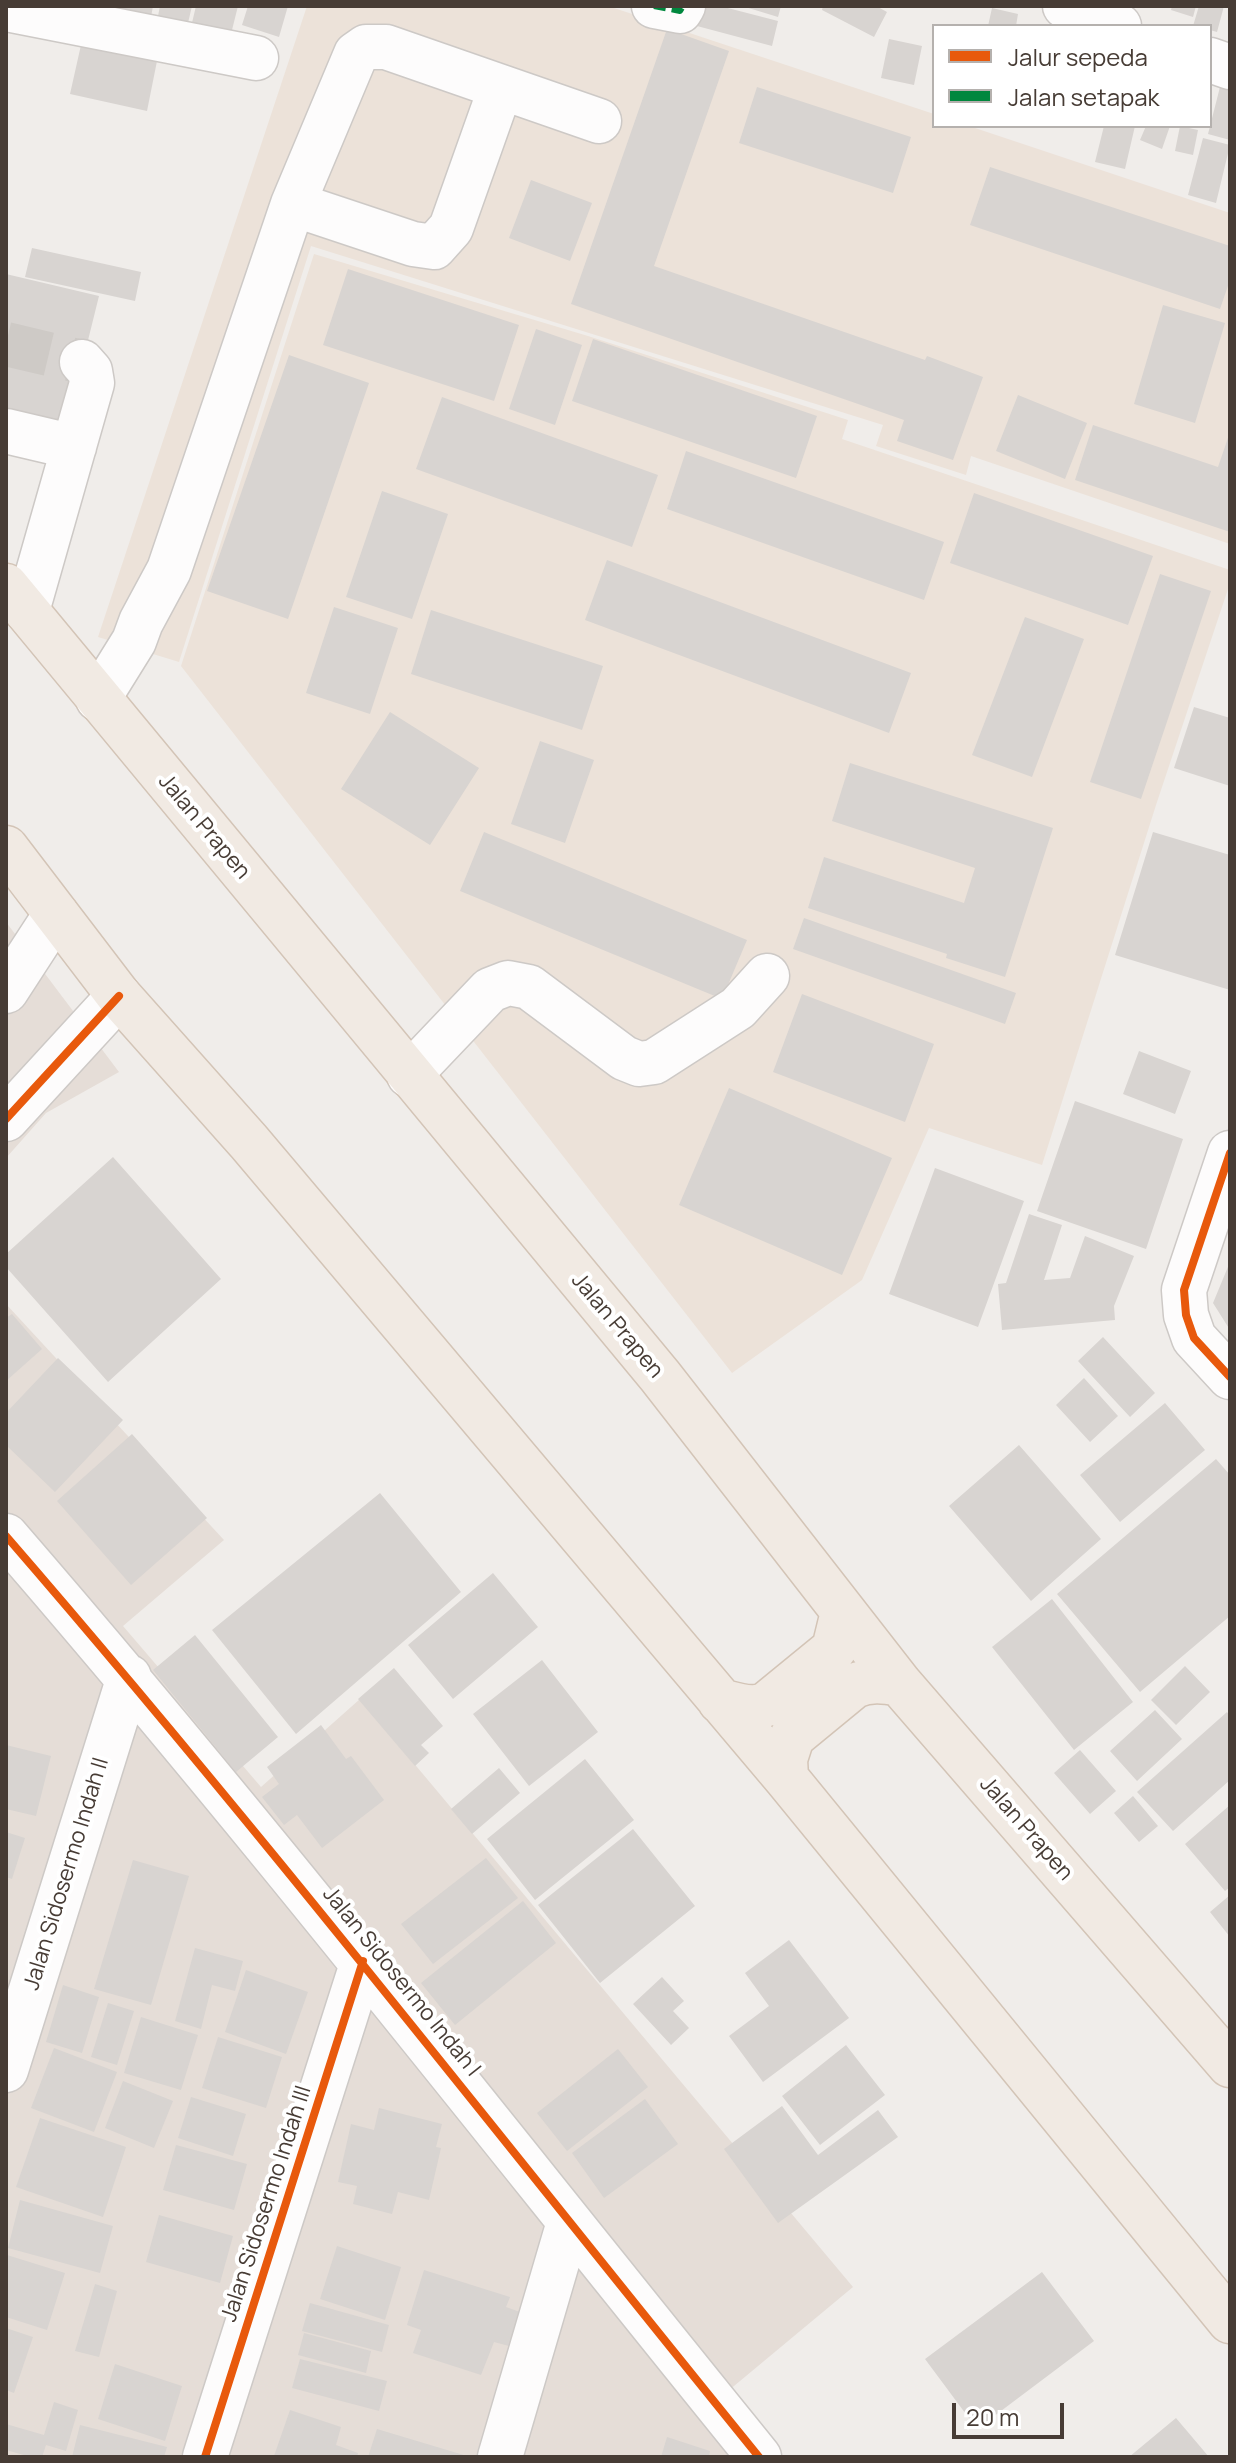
<!DOCTYPE html>
<html>
<head>
<meta charset="utf-8">
<style>
  body { margin:0 }
  #map { position:relative; width:1236px; height:2463px; overflow:hidden; background:#f0edea; font-family:Manrope,sans-serif }
  canvas { display:block }
  .frame { position:absolute; inset:0; border:8px solid #473c35; pointer-events:none }
  .legend { position:absolute; left:932px; top:24px; width:280px; height:104px; box-sizing:border-box; background:#fff; border:2px solid #b5b1ae; margin:0; padding:10px 14px; list-style:none; font-size:24px; color:#473c35 }
  .legend li { display:flex; align-items:center; gap:16px; height:40px }
  .legend b { width:40px; border:2px solid #b5b1ae }
  .scale { position:absolute; left:952px; top:2403px; width:112px; height:36px; box-sizing:border-box; border:4px solid #473c35; border-top:0; padding-left:10px; font-size:24px; line-height:28px; white-space:nowrap; color:#473c35; -webkit-text-stroke:6px #fff; paint-order:stroke }
</style>
</head>
<body>
<div id="map">
<canvas width="1236" height="2463"></canvas>
<div class="frame"></div>
<ul class="legend">
<li><b style="height:10px;background:#e8590c"></b>Jalur sepeda</li>
<li><b style="height:10px;background:#00873e"></b>Jalan setapak</li>
</ul>
<div class="scale">20 m</div>
</div>
<script>
const context = document.querySelector('canvas').getContext('2d');
context.lineJoin = 'round';
function paint(path, color) {
  context.fillStyle = color;
  context.fill(path, 'evenodd');
}
function trace(path, color, width, dash) {
  context.strokeStyle = color;
  context.lineWidth = width;
  context.lineCap = dash ? 'butt' : 'round';
  context.setLineDash(dash || []);
  context.stroke(path);
}
function write(font, color, halo, rows, align = 'center') {
  context.font = font + ' Manrope,sans-serif';
  context.lineWidth = 8;
  context.setLineDash([]);
  context.textBaseline = 'middle';
  context.strokeStyle = halo;
  context.fillStyle = color;
  for (const [text, x, y, turn = 0] of rows) {
    context.save();
    context.translate(x, y);
    context.rotate((+turn || 0) * Math.PI / 180);
    context.textAlign = isNaN(turn) ? turn : align;
    if (halo) context.strokeText(text, 0, 0);
    context.fillText(text, 0, 0);
    context.restore();
  }
}
paint(new Path2D(`
  M 6,922 L 119,1072 L 46,1113 L 6,1158 Z
  M 6,1304 L 224,1540 L 123,1626 L 261,1787 L 360,1699 L 853,2287 L 728,2391 L 780,2457 L 6,2457 Z`), '#e5ddd7');
paint(new Path2D(`
  M 307,6 L 608,6 L 934,114 L 934,126 L 969,126 L 1230,213 L 1230,544 L 971,456 L 966,475 L 876,446 L 883,425 L 311,246 L 179,662 L 98,637 Z
  M 314,254 L 588,336 L 848,420 L 842,439 L 1230,570 L 1230,583 L 1156,805 L 1042,1165 L 929,1128 L 862,1280 L 732,1373 L 181,666 Z`), '#ece2d9');
paint(new Path2D(`
  M 115,6 L 153,6 L 151,17 L 114,8 Z
  M 160,6 L 192,6 L 188,23 L 158,16 Z
  M 196,6 L 238,6 L 230,38 L 191,27 Z
  M 248,6 L 288,6 L 279,37 L 242,25 Z
  M 703,6 L 720,6 L 778,21 L 772,46 L 697,26 Z
  M 742,6 L 781,6 L 778,17 Z
  M 823,6 L 876,6 L 887,12 L 874,37 L 822,10 Z
  M 1172,6 L 1196,6 L 1193,17 L 1171,10 Z
  M 1199,6 L 1224,6 L 1217,32 L 1210,30 L 1210,26 L 1193,26 Z
  M 992,8 L 1018,14 L 1016,26 L 988,26 Z
  M 667,29 L 729,51 L 654,266 L 925,360 L 927,356 L 983,377 L 953,460 L 897,441 L 904,420 L 571,304 Z
  M 889,39 L 922,46 L 914,85 L 881,78 Z
  M 81,45 L 157,61 L 147,111 L 70,94 Z
  M 757,87 L 911,137 L 893,193 L 739,143 Z
  M 1220,87 L 1230,90 L 1230,140 L 1208,134 Z
  M 1104,126 L 1135,126 L 1125,169 L 1095,162 Z
  M 1146,126 L 1170,126 L 1162,149 L 1140,140 Z
  M 1180,126 L 1198,130 L 1193,155 L 1175,151 Z
  M 1203,138 L 1230,145 L 1216,203 L 1188,195 Z
  M 990,167 L 1230,246 L 1230,280 L 1220,309 L 970,225 Z
  M 531,180 L 592,203 L 570,261 L 509,238 Z
  M 32,248 L 141,272 L 135,301 L 25,277 Z
  M 348,269 L 519,325 L 494,401 L 323,345 Z
  M 6,274 L 99,296 L 65,433 L 6,419 Z
  M 1163,305 L 1225,323 L 1195,423 L 1134,404 Z
  M 536,329 L 582,345 L 555,425 L 509,409 Z
  M 593,339 L 817,416 L 796,478 L 572,401 Z
  M 289,355 L 369,383 L 288,619 L 207,591 Z
  M 1018,395 L 1087,423 L 1065,479 L 996,451 Z
  M 442,397 L 658,475 L 632,547 L 416,469 Z
  M 1093,425 L 1218,467 L 1230,432 L 1230,532 L 1075,480 Z
  M 686,451 L 944,542 L 924,600 L 667,509 Z
  M 382,491 L 448,514 L 412,619 L 346,597 Z
  M 974,493 L 1153,556 L 1128,625 L 950,563 Z
  M 607,560 L 911,673 L 889,733 L 585,620 Z
  M 1160,574 L 1211,591 L 1141,799 L 1090,782 Z
  M 334,607 L 398,628 L 370,714 L 306,693 Z
  M 431,610 L 603,666 L 582,730 L 411,674 Z
  M 1025,617 L 1084,639 L 1032,777 L 972,755 Z
  M 1194,707 L 1230,718 L 1230,786 L 1174,768 Z
  M 390,712 L 479,768 L 430,845 L 341,789 Z
  M 540,741 L 594,760 L 565,843 L 511,824 Z
  M 850,763 L 1053,828 L 1005,977 L 946,958 L 947,954 L 808,908 L 824,857 L 964,903 L 975,868 L 832,821 Z
  M 484,832 L 747,940 L 722,999 L 460,891 Z
  M 1153,832 L 1230,855 L 1230,990 L 1115,955 Z
  M 804,918 L 1016,993 L 1005,1024 L 793,949 Z
  M 802,994 L 934,1044 L 905,1122 L 773,1072 Z
  M 1139,1051 L 1191,1071 L 1175,1114 L 1123,1094 Z
  M 729,1088 L 892,1158 L 842,1275 L 679,1205 Z
  M 1075,1101 L 1183,1139 L 1146,1249 L 1037,1211 Z
  M 113,1157 L 221,1279 L 108,1382 L 6,1267 L 6,1254 Z
  M 935,1168 L 1024,1201 L 978,1327 L 889,1294 Z
  M 1029,1214 L 1062,1225 L 1044,1280 L 1070,1278 L 1085,1236 L 1134,1256 L 1114,1306 L 1115,1320 L 1002,1330 L 998,1284 L 1006,1283 Z
  M 1230,1262 L 1230,1330 L 1213,1303 Z
  M 12,1314 L 42,1349 L 6,1381 L 6,1318 Z
  M 1103,1337 L 1155,1393 L 1130,1417 L 1078,1361 Z
  M 58,1358 L 123,1420 L 55,1492 L 6,1445 L 6,1413 Z
  M 1084,1378 L 1118,1416 L 1090,1442 L 1056,1405 Z
  M 1165,1403 L 1205,1450 L 1120,1522 L 1080,1475 Z
  M 132,1434 L 207,1518 L 131,1585 L 57,1501 Z
  M 1019,1445 L 1101,1539 L 1031,1601 L 949,1506 Z
  M 1216,1459 L 1230,1475 L 1230,1616 L 1140,1692 L 1057,1594 Z
  M 380,1493 L 461,1592 L 296,1734 L 212,1630 Z
  M 493,1573 L 538,1627 L 453,1699 L 408,1645 Z
  M 1052,1599 L 1133,1702 L 1074,1750 L 992,1647 Z
  M 195,1635 L 278,1737 L 236,1772 L 153,1670 Z
  M 542,1660 L 598,1732 L 529,1786 L 473,1714 Z
  M 1185,1666 L 1210,1692 L 1176,1725 L 1151,1700 Z
  M 394,1668 L 443,1726 L 421,1745 L 429,1753 L 415,1766 L 358,1699 Z
  M 1155,1710 L 1182,1739 L 1137,1781 L 1110,1751 Z
  M 1227,1712 L 1230,1716 L 1230,1780 L 1173,1831 L 1137,1792 Z
  M 321,1725 L 346,1759 L 351,1756 L 384,1800 L 322,1848 L 297,1815 L 284,1825 L 262,1797 L 279,1784 L 267,1767 Z
  M 6,1745 L 51,1756 L 36,1816 L 6,1809 Z
  M 1080,1750 L 1116,1791 L 1090,1814 L 1054,1773 Z
  M 585,1759 L 634,1820 L 535,1900 L 487,1839 Z
  M 499,1768 L 520,1793 L 472,1834 L 451,1809 Z
  M 1133,1796 L 1158,1826 L 1139,1842 L 1114,1813 Z
  M 1230,1805 L 1230,1887 L 1225,1891 L 1185,1844 Z
  M 633,1829 L 695,1906 L 600,1983 L 538,1905 Z
  M 6,1832 L 25,1838 L 12,1879 L 6,1877 Z
  M 486,1858 L 518,1898 L 433,1964 L 401,1924 Z
  M 133,1860 L 189,1876 L 151,2005 L 94,1989 Z
  M 1230,1895 L 1230,1937 L 1210,1912 Z
  M 523,1901 L 556,1943 L 455,2025 L 421,1983 Z
  M 789,1940 L 849,2018 L 763,2082 L 729,2036 L 769,2006 L 745,1973 Z
  M 195,1948 L 243,1961 L 235,1991 L 212,1985 L 201,2029 L 175,2021 Z
  M 246,1970 L 308,1992 L 286,2054 L 225,2032 Z
  M 662,1977 L 684,2001 L 673,2011 L 689,2028 L 671,2045 L 633,2004 Z
  M 63,1985 L 99,1997 L 82,2053 L 46,2042 Z
  M 108,2003 L 134,2011 L 117,2065 L 91,2057 Z
  M 141,2017 L 198,2035 L 181,2090 L 124,2073 Z
  M 218,2037 L 282,2057 L 266,2108 L 202,2088 Z
  M 846,2045 L 885,2095 L 820,2145 L 782,2096 Z
  M 54,2048 L 117,2072 L 94,2132 L 31,2108 Z
  M 618,2049 L 648,2087 L 567,2151 L 537,2113 Z
  M 123,2081 L 173,2101 L 154,2148 L 105,2128 Z
  M 191,2097 L 246,2114 L 233,2156 L 178,2138 Z
  M 645,2099 L 678,2144 L 604,2198 L 572,2153 Z
  M 782,2106 L 818,2155 L 878,2110 L 898,2137 L 778,2223 L 724,2149 Z
  M 379,2108 L 442,2124 L 436,2147 L 441,2148 L 429,2200 L 398,2192 L 392,2214 L 353,2204 L 357,2186 L 338,2182 L 351,2124 L 374,2130 Z
  M 40,2118 L 126,2147 L 103,2217 L 16,2187 Z
  M 176,2145 L 247,2164 L 234,2210 L 163,2190 Z
  M 20,2200 L 113,2226 L 100,2273 L 8,2248 Z
  M 159,2215 L 233,2236 L 220,2283 L 146,2262 Z
  M 337,2246 L 401,2267 L 385,2320 L 320,2299 Z
  M 7,2255 L 65,2273 L 47,2330 L 6,2317 Z
  M 424,2270 L 510,2297 L 506,2307 L 520,2312 L 509,2346 L 494,2342 L 481,2375 L 413,2353 L 421,2330 L 407,2325 Z
  M 1042,2272 L 1094,2341 L 977,2429 L 925,2359 Z
  M 95,2284 L 117,2291 L 99,2357 L 75,2351 Z
  M 310,2303 L 389,2325 L 382,2352 L 302,2331 Z
  M 6,2328 L 33,2337 L 14,2393 L 6,2390 Z
  M 304,2333 L 371,2351 L 366,2373 L 298,2355 Z
  M 300,2359 L 387,2381 L 379,2411 L 292,2388 Z
  M 115,2364 L 182,2386 L 165,2441 L 98,2419 Z
  M 54,2402 L 78,2410 L 66,2451 L 46,2445 L 42,2457 L 31,2457 L 6,2450 L 6,2424 L 44,2435 Z
  M 290,2410 L 341,2427 L 336,2445 L 358,2453 L 357,2457 L 274,2456 Z
  M 1176,2418 L 1209,2457 L 1129,2457 Z
  M 80,2425 L 167,2447 L 164,2457 L 72,2457 Z
  M 377,2429 L 467,2456 L 467,2457 L 368,2457 Z
  M 667,2437 L 710,2451 L 709,2457 L 661,2457 Z`), '#d8d4d1');
trace(new Path2D(`
  M 6,344 L 82,362`), '#cecac6', 44, [44, 22]);
const minor = new Path2D(`
  M 654,6 L 680,11 L 683,6
  M 1065,6 L 1119,26
  M 6,9 L 256,58
  M 1210,60 L 1230,67
  M 293,204 L 413,244 L 434,247 L 451,228 L 501,87
  M 6,431 L 74,447
  M 27,611 L 92,383 L 90,371 L 82,362
  M 98,699 L 134,641 L 141,622 L 169,570 L 293,204 L 356,54 L 366,47 L 386,47 L 599,121
  M 6,991 L 56,914
  M 409,1075 L 490,990 L 508,983 L 529,987 L 624,1058 L 639,1064 L 654,1062 L 738,1008 L 767,976
  M 6,1119 L 119,996
  M 1230,1153 L 1184,1290 L 1186,1315 L 1194,1338 L 1230,1377
  M 6,1536 C 266,1836 509,2149 759,2457
  M 6,2070 L 129,1677
  M 205,2457 L 363,1961
  M 500,2457 L 569,2222`);
const major = new Path2D(`
  M 6,586 L 660,1376 L 900,1684 L 1230,2065
  M 6,848 L 119,996 L 249,1142 L 786,1778 L 1230,2321
  M 720,1701 C 736,1705 754,1712 768,1703 L 834,1649 L 843,1612
  M 786,1778 L 785,1759 L 792,1737 L 854,1686 C 870,1679 884,1681 900,1684`);
trace(minor, '#cdc9c6', 47);
trace(major, '#d3c4b6', 47);
trace(minor, '#fdfcfc', 44);
trace(major, '#f1eae3', 44);
trace(new Path2D(`
  M 654,6 L 680,11 L 683,6`), '#00873e', 6, [12, 6]);
trace(new Path2D(`
  M 6,1119 L 119,996
  M 1230,1153 L 1184,1290 L 1186,1315 L 1194,1338 L 1230,1377
  M 6,1536 C 266,1836 509,2149 759,2457
  M 205,2457 L 363,1961`), '#e8590c', 8);
write('22px', '#473c35', '#fff', [
  ["Jalan Prapen",204,827,50],
  ["Jalan Prapen",617,1326,50],
  ["Jalan Prapen",1026,1829,49],
  ["Jalan Sidosermo Indah II",67,1874,-73],
  ["Jalan Sidosermo Indah I",401,1982,51],
  ["Jalan Sidosermo Indah III",267,2204,-72]
]);
</script>
</body>
</html>
